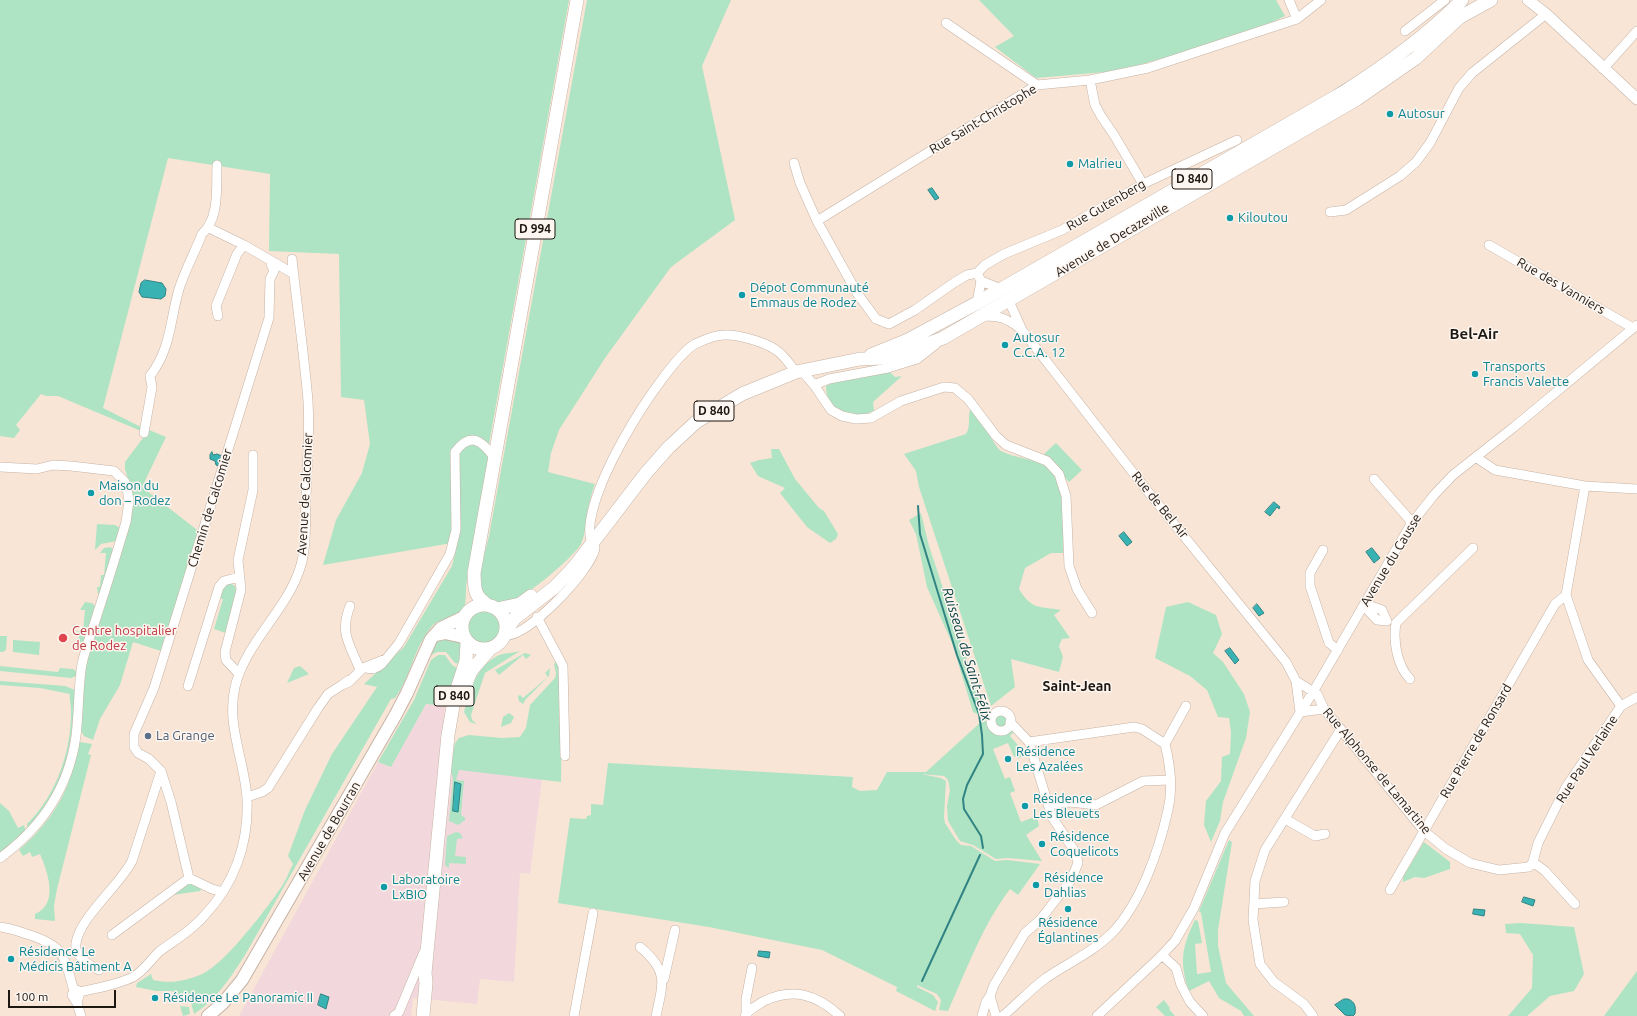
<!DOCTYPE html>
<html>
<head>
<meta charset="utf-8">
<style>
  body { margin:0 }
  #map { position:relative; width:1637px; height:1016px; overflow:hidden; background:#f8e5d6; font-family:Ubuntu,sans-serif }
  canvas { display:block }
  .scale { position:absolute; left:8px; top:990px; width:108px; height:18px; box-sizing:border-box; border:2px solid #1e1812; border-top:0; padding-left:5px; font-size:12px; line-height:14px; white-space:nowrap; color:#1e1812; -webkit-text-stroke:3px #fdf5ef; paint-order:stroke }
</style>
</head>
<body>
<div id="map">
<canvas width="1637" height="1016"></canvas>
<div class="scale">100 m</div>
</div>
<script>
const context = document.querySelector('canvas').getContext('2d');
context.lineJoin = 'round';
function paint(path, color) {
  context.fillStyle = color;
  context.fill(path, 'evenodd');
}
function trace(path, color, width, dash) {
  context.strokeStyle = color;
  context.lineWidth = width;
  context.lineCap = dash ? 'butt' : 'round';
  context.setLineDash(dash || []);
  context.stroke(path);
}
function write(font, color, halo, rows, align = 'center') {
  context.font = font + ' Ubuntu,sans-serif';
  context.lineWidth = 3;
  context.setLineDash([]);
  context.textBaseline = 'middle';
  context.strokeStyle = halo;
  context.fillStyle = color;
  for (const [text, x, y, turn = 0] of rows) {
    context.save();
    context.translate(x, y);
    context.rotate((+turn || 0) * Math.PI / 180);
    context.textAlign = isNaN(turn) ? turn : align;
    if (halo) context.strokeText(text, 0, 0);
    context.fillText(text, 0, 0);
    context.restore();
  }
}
paint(new Path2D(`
  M 426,704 L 445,706 L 438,767 L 542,779 L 530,874 L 520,873 L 514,982 L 480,979 L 477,1004 L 413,998 L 411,1016 L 239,1016 L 378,762 L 391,767 Z`), '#f2d8dc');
paint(new Path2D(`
  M 0,0 L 569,0 L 487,455 L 489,460 C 482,500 473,540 467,580 C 465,589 467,600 464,608 C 458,621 441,617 433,625 C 414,646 411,677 395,698 L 391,699 L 245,955 C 231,977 216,1000 194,1014 L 188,992 L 176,995 L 172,991 L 156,991 L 136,987 L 137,983 L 151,974 L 153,980 C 169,984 187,981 202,974 C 225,964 267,908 282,886 C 287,879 289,871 293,864 L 288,856 L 305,810 L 332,754 L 377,687 L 364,684 L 404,647 L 452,566 L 458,542 L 323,565 L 336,520 L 362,473 L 370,444 L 364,400 L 341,397 L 339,254 L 269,251 L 270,174 L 168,158 L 103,408 L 143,428 L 141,431 L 58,396 L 46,396 L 41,394 L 16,425 L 20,430 L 14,438 L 0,436 Z
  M 587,0 L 731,0 L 702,66 L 735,220 L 671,267 L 605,358 L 559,430 L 551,453 L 548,472 L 595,484 C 592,492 590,500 588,508 C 586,520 586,533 581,544 C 572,559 519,604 502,604 C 488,604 483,595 477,584 L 489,536 Z
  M 979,0 L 1276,0 L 1285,16 L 1266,25 L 1174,55 L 1117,71 L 1036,78 L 995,47 L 1014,36 Z
  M 889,371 L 895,377 L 902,376 L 873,402 L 874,411 C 870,412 865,415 861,415 C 844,417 825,404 826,386 L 837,381 Z
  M 972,405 C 977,413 995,447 1001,451 C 1014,458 1032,458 1045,466 C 1068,481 1063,528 1063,553 L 1051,553 L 1025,568 L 1019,589 C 1032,610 1038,606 1061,610 L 1054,615 L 1070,638 L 1062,639 L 1059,646 L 1063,657 L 1059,672 L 1011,659 L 1015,687 L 991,706 L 919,487 L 916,471 L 904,454 L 966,434 C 972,424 966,415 972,405 Z
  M 149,430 L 166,437 L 142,487 L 201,533 L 164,652 L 133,642 L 120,685 L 100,719 L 93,740 L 84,736 L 80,729 L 86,662 L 131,517 L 133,497 L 125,469 L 125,462 Z
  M 1056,443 L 1082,470 L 1069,482 L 1044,454 Z
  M 771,449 L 779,449 L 795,479 L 819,508 L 824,511 L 838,534 L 836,539 L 830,543 L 807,527 L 780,493 L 785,488 L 758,476 L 750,463 L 759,460 L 772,458 Z
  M 921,513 L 929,546 L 978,693 L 982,711 L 979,715 L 973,712 L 952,643 L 927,587 L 916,534 L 909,520 Z
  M 97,524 L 115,525 L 120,528 L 117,541 L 101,544 L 95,550 Z
  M 110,547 L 113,549 L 100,594 L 98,594 L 97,587 L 100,587 L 101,575 L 104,575 L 106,553 L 100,553 L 104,548 Z
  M 230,583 L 235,586 L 236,590 L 226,633 L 214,629 L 223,599 L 219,598 L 224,585 Z
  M 85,602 L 92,603 L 96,607 L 82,647 L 79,644 L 78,631 L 83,631 L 85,610 L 80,610 Z
  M 1188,602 L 1216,615 L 1222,634 L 1213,653 L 1223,662 L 1244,694 L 1250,712 L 1246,738 L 1223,802 L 1220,821 L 1211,842 L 1204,825 L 1206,801 L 1221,781 L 1222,757 L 1230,754 L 1231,732 L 1229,718 L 1218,717 L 1207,690 L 1190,676 L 1155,658 L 1166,607 Z
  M465 628a19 19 0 1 1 38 0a19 19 0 1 1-38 0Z
  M 0,636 L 7,636 L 6,650 L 3,652 L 0,652 Z
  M 442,636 L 460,641 L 462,645 L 461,664 L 455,663 L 446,652 L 437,652 L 428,657 L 433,643 Z
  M 13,640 L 40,642 L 39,655 L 13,652 Z
  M 520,651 L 485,673 L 471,715 L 472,720 L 477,724 L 470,722 L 464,712 C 470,690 476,666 499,655 C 505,653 513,653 520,651 Z
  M 525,653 L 531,655 L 526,659 L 523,655 L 499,675 L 495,670 Z
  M 438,655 L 445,655 L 452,665 L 457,668 L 445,706 L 426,704 L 391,767 L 378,762 L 414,700 L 431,660 Z
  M 556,661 L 562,665 L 561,782 L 459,770 L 456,780 L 464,781 L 461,815 L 465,818 L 465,820 L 458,825 L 449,821 L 453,778 L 450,769 L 455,743 L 459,738 L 469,735 L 502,738 L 520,737 L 526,728 L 530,705 L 555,678 L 556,673 L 554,664 Z
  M 0,666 L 58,672 L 60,668 L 73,669 L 76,671 L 76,676 L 71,678 L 0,671 Z
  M 300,666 L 309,674 L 287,683 L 294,668 Z
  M 550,668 L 549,676 L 526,699 L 523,704 L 519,701 L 518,696 L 520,695 L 523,698 L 548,677 L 545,673 Z
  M 0,681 L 65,686 L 75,690 C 73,729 70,762 52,798 C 46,810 36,820 28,831 L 27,824 C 56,796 72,750 71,709 C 71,703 69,699 70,694 L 40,688 L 0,685 Z
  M 509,713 L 514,717 L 511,723 L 501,727 L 503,717 Z
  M995.5 721a5.5 5.5 0 1 1 11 0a5.5 5.5 0 1 1-11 0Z
  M 982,721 L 988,721 L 993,731 L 1003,733 L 1015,730 L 1010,736 L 1017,744 L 1022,757 L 1018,758 L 1017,756 L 1014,757 L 1008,743 L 993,749 L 1005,779 L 1010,777 L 1015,791 L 1010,793 L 1021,822 L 1037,816 L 1039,826 L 1026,835 L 1042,861 L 1008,858 L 996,859 L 973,845 L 960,841 L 948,821 L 947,806 L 950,790 L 948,780 L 944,776 L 921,774 L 941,778 L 946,781 L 944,817 L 945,823 L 956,840 L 961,845 L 971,846 L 995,861 L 1007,860 L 1040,864 L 1018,895 L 1010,889 C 982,926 967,969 948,1011 L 939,1010 L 941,1000 L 937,994 L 917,985 L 917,987 L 933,995 L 938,1002 L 935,1011 L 896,991 L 897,987 L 822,950 L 709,927 L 558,903 L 570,818 L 586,819 L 587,816 L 591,815 L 591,804 L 603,805 L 608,763 L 853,777 L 852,787 L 860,791 L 877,790 L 887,772 L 926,772 Z
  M 80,742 L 92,744 L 88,754 L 91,755 L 57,889 L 54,906 L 55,921 L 35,919 L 35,914 C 59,904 48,873 40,854 L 32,857 L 30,852 L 23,856 L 19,850 C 41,831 61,806 70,778 C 74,766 74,753 80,742 Z
  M 0,803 L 9,811 L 18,828 L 24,825 L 26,832 L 0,854 Z
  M 456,832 L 460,833 L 463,838 L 457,839 L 455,856 L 466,857 L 466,864 L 449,863 L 449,868 L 445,865 L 447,836 Z
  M 1229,840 L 1232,842 L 1218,930 L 1218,946 L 1226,983 L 1254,1016 L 1244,1016 L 1241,1011 L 1219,998 L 1209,981 L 1189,991 C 1179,963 1182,946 1195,920 L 1198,921 L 1202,943 L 1195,944 L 1197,974 L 1211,972 L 1201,913 L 1199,911 Z
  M 1424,842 L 1450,862 L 1450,869 L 1424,878 L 1415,877 L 1403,882 L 1403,877 Z
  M 193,883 L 203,887 L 200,891 L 173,895 L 189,884 Z
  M 1521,923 L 1574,927 L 1584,974 L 1574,991 L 1550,996 L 1527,1016 L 1508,1016 L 1532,988 L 1533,955 L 1520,934 L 1506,933 L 1505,924 Z
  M 1637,971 L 1637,1016 L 1604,1016 Z
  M 1164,1000 L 1170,1008 L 1169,1009 L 1175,1016 L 1165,1016 L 1156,1007 Z
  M 180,1006 L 189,1007 L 190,1014 L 183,1016 Z`), '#aee4c3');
const water = new Path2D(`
  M 932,188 L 939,198 L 935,200 L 928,190 Z
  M 145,280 L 162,283 L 166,289 L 165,296 L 161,299 L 142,297 L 139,292 L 141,283 Z
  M 212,452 L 213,455 L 217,454 L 222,456 L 219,466 L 216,465 L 215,461 L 210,459 L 210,455 Z
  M 1274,502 L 1280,507 L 1279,509 L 1277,507 L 1270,516 L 1265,512 Z
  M 1124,532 L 1132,542 L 1127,546 L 1119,536 Z
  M 1372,548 L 1380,558 L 1374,563 L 1366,552 Z
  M 1257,604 L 1264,613 L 1259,616 L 1253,608 Z
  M 1230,648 L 1239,660 L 1235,664 L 1225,651 Z
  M 455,782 L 461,784 L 458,812 L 453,811 Z
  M 1524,897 L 1535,900 L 1533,906 L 1522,902 Z
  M 1474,909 L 1485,910 L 1484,916 L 1473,914 Z
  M 759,951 L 770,952 L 769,958 L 758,956 Z
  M 321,994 L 329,997 L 326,1009 L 318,1005 Z
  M 1344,999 L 1348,999 C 1355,1002 1356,1006 1355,1014 L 1353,1016 L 1345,1015 L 1335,1005 Z`);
paint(water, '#39b2b4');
trace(water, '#318483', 1);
trace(new Path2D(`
  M 1334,91 L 1347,83
  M 918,506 L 920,534 L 957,655 L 979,714 L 982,735 L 983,754 L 967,785 L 963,799 L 964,809 L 981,836 L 983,848
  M 922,981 L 980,855`), '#318483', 2);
const minor = new Path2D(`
  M 1289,0 L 1297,19
  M 946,23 L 1037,85
  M 1405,31 L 1445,0
  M 1603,69 L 1637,31
  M 1090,80 L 1095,105 L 1101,116 L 1114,135 L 1143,184
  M 794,163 L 800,183 L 817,221
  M 1330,212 L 1346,210 L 1400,176 L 1416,162 L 1430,143 L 1459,88 L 1472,73 L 1546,14
  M 209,228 L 244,245 L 294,274
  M 1489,245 L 1633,328
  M 977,273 L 985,265 L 1004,254 L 1062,230 L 1143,184 L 1237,140
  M 981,281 L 977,273 L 967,275 L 955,282 L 915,310 L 889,324 L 876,319 L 857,293 L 817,221 L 1037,85 L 1090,80 L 1148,68 L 1297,19 L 1321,0
  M 1009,301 L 1022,330 L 1145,488 L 1286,662 L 1296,681
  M 977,303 L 981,281 L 1001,289
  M 218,316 L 216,306 L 237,254 L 244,245
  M 983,316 C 1001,316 1006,318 1021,329
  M 802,371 L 814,385 L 831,410 L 842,416 L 856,419 L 871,418 L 901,401 L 944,387 L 955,388 L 968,399 L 996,436 L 1006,445 L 1047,461 L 1059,474 L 1066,496 L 1069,566 L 1077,589 L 1092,613
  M 814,385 L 829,379 L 888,368 L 917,359 L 935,345
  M 144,433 L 152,387 L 150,376 C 171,349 170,320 179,289 C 185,270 195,252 202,234 C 220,218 216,187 217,165
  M 1477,458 L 1495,470 L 1585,486 L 1637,489
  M 0,467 L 37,469 L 53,465 L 71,466 L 114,471 L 125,482 L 128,494 L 129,501 L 126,522 C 117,552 108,582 98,612 C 93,629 86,646 82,664 C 78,687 79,712 76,736 C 69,787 41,828 0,858
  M 1374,479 L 1409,519 L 1411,524
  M 1585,486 L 1566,595 L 1588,660 L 1621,706
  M 1323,550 L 1310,573 L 1310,586 L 1329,643 L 1338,650
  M 1368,605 L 1382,610 L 1387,621 L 1377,620 L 1364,606 Z
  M 350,606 C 339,634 350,644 360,670
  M 537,617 L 563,666 L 565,756
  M 505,635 C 525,640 592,570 595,548 C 566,516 664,362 695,344 C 704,340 714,335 724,335 C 737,334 765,342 776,350 C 784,355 790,365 796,372
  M 386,659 L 399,643 L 450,554 L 456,530 L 455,452 C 471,431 482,441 494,457
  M 239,674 L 226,660 L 225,652 L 241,590 L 238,560 L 253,490 L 253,455
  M 1410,679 C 1397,666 1393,641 1396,623 L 1473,548
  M 349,680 L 342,685 L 349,682 L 363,668 L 386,659 C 381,666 375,671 366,668
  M 188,686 L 219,587 L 224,581 L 239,577
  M 1324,709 L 1300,712 L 1296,681 L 1317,694 L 1324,709 L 1424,831 L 1446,849 L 1470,863 L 1499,870 L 1529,867 L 1533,862
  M991 721a10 10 0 1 1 20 0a10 10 0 1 1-20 0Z
  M 1165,744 L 1186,706
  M 247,797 L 262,792 L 268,788 L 318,708 L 328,694 L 342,685
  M 1048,805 L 1070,802 L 1096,805 L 1143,781 L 1170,780
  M 1285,819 L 1315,836 L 1325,834
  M 1390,890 L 1555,604 L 1566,595
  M 223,892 L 212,889 L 189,878 L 171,802 L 161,771 L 149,759 L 138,753 L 134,747 L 134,734 L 154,688 L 269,318 L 270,279 L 274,271 L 270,261
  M 1254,904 L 1284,902
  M 1575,904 L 1545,871 L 1533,862 L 1538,843 L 1566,787 L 1621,706 L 1637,697
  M 0,927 C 10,928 20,932 30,935 C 66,947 64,957 74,991
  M 112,935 L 189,878
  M 640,947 C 669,971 663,983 656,1016
  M 1162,955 L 1176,968 L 1181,985 L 1190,1002 L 1203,1016
  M 99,970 C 89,965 74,956 76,944 C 78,919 120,885 132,861 L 161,771
  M 664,979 L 675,930
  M 77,990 L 80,992 L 77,1003 L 72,995 L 74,991 Z
  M 80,992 C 97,988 117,985 133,977 C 144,971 151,959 160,951 C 175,940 191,931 203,917 C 234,885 249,844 247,799 C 245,761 226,726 235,687 C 246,641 288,610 301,565 C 307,544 305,520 306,498 C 307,466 310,433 308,401 C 304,353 297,306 292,259
  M 77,1003 L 81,1016
  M 746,1013 L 746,999 L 752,968
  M 394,1016 L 399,1012 L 424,952
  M 574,1016 L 593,913
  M 745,1016 C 749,1009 758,1005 764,1001 C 794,987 817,995 840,1016
  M 982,1016 L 986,1002 L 990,996
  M 996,1016 L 990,996 L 994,985 L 1025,933 L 1040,920 L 1071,880 L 1078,863 L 1076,853 L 1052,817 L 1029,742 L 1010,722
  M 1003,1016 C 1017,1004 1031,989 1046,978 C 1068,963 1093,952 1112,933 C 1141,903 1159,850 1168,810 C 1173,789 1170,764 1165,744 L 1142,729 L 1134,727 L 1029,742
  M 1097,1016 L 1159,958 L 1175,941 L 1194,908 L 1225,833 L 1313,692 L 1411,524 L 1434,495 L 1453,475 L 1514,427 L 1637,325
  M 1313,1016 L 1304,1004 L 1274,982 L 1260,964 L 1253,920 L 1255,881 L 1265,850 L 1341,729`);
const tertiary = new Path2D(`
  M 1528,0 L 1546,14 L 1637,99`);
const secondary = new Path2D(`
  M 435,635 L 445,633 L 463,637
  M 208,1016 L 223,1003 L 242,980 L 395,716 L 407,693 L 431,639 L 441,628 L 464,617`);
const primary = new Path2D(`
  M 871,355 L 908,340 L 977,303 L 1344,92 C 1386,65 1427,36 1462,0
  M462 627a22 22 0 1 1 44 0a22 22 0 1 1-44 0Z
  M 489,606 C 473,595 475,590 474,573 L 577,0
  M 497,609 L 520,604 L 531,596
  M 506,630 L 515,618 L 555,587 L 574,567 L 646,473 L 668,448 L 696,422 L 742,394 L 796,372 L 860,359 L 884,358 L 904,353 L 943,338 L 1357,99 L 1416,58 L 1460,17 L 1491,0
  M 465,686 L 471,671 L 490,649
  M 423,1016 L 426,983 L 425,973 L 448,735 L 455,695 L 466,661 L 467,643`);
trace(minor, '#c6b3a5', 10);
trace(tertiary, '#c6b3a5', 12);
trace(secondary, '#c6b3a5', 14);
trace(primary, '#c6b3a5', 14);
trace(minor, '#fff', 9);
trace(tertiary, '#fff', 11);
trace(secondary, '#fff', 12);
trace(primary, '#fff', 13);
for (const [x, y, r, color] of [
  [1390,114,4,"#0f9aa8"],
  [1070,164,4,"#0f9aa8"],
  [1230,218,4,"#0f9aa8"],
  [742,295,4,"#0f9aa8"],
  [1005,345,4,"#0f9aa8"],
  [1475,374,4,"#0f9aa8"],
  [91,493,4,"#0f9aa8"],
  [63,638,5,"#e0444e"],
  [148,736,4,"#5c6f8a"],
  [1008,759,4,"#0f9aa8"],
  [1025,806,4,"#0f9aa8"],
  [1042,844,4,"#0f9aa8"],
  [1036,885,4,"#0f9aa8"],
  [384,887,4,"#0f9aa8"],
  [1068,909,4,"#0f9aa8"],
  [11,959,4,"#0f9aa8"],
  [155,998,4,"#0f9aa8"]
]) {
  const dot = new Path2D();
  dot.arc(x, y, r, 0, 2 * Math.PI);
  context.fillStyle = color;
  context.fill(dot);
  trace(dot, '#fdf5ef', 1.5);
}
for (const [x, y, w] of [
  [1192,179,40],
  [535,229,40],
  [714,411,40],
  [454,696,40]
]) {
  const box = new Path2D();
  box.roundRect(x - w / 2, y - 10, w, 20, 3);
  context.fillStyle = '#fdf5ef';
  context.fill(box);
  trace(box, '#1e1812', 1);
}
write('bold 12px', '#1e1812', null, [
  ["D 840",1192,179],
  ["D 994",535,229],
  ["D 840",714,411],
  ["D 840",454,696]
]);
write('13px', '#0d838f', '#fdf5ef', [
  ["Autosur",1398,114],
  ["Malrieu",1078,164],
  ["Kiloutou",1238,218],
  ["Dépot Communauté",750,288],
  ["Emmaus de Rodez",750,303],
  ["Autosur",1013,338],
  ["C.C.A. 12",1013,353],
  ["Transports",1483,367],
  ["Francis Valette",1483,382],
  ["Maison du",99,486],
  ["don – Rodez",99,501],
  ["Résidence",1016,752],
  ["Les Azalées",1016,767],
  ["Résidence",1033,799],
  ["Les Bleuets",1033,814],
  ["Résidence",1050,837],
  ["Coquelicots",1050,852],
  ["Résidence",1044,878],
  ["Dahlias",1044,893],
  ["Laboratoire",392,880],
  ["LxBIO",392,895],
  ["Résidence",1068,923,"center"],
  ["Églantines",1068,938,"center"],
  ["Résidence Le",19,952],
  ["Médicis Bâtiment A",19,967],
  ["Résidence Le Panoramic II",163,998]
], 'left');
write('13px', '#1e1812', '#fdf5ef', [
  ["Rue Saint-Christophe",983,119,-31],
  ["Rue Gutenberg",1106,205,-30],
  ["Avenue de Decazeville",1112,240,-31],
  ["Rue des Vanniers",1561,286,30],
  ["Avenue de Calcomier",305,494,-87],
  ["Rue de Bel Air",1160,505,51],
  ["Chemin de Calcomier",210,508,-73],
  ["Avenue du Causse",1391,560,-59],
  ["Rue Pierre de Ronsard",1476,741,-60],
  ["Rue Paul Verlaine",1587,759,-57],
  ["Rue Alphonse de Lamartine",1377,771,50],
  ["Avenue de Bourran",329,831,-60]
]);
write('13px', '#be3a42', '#fdf5ef', [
  ["Centre hospitalier",72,631],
  ["de Rodez",72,646]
], 'left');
write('13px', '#4e5e75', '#fdf5ef', [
  ["La Grange",156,736]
], 'left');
write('italic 14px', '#0a4142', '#fdf5ef', [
  ["Ruisseau de Saint-Félix",967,654,73]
]);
write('bold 14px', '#1e1812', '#fdf5ef', [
  ["Saint-Jean",1077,686]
]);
write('bold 15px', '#1e1812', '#fdf5ef', [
  ["Bel-Air",1474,334]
]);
</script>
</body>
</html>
